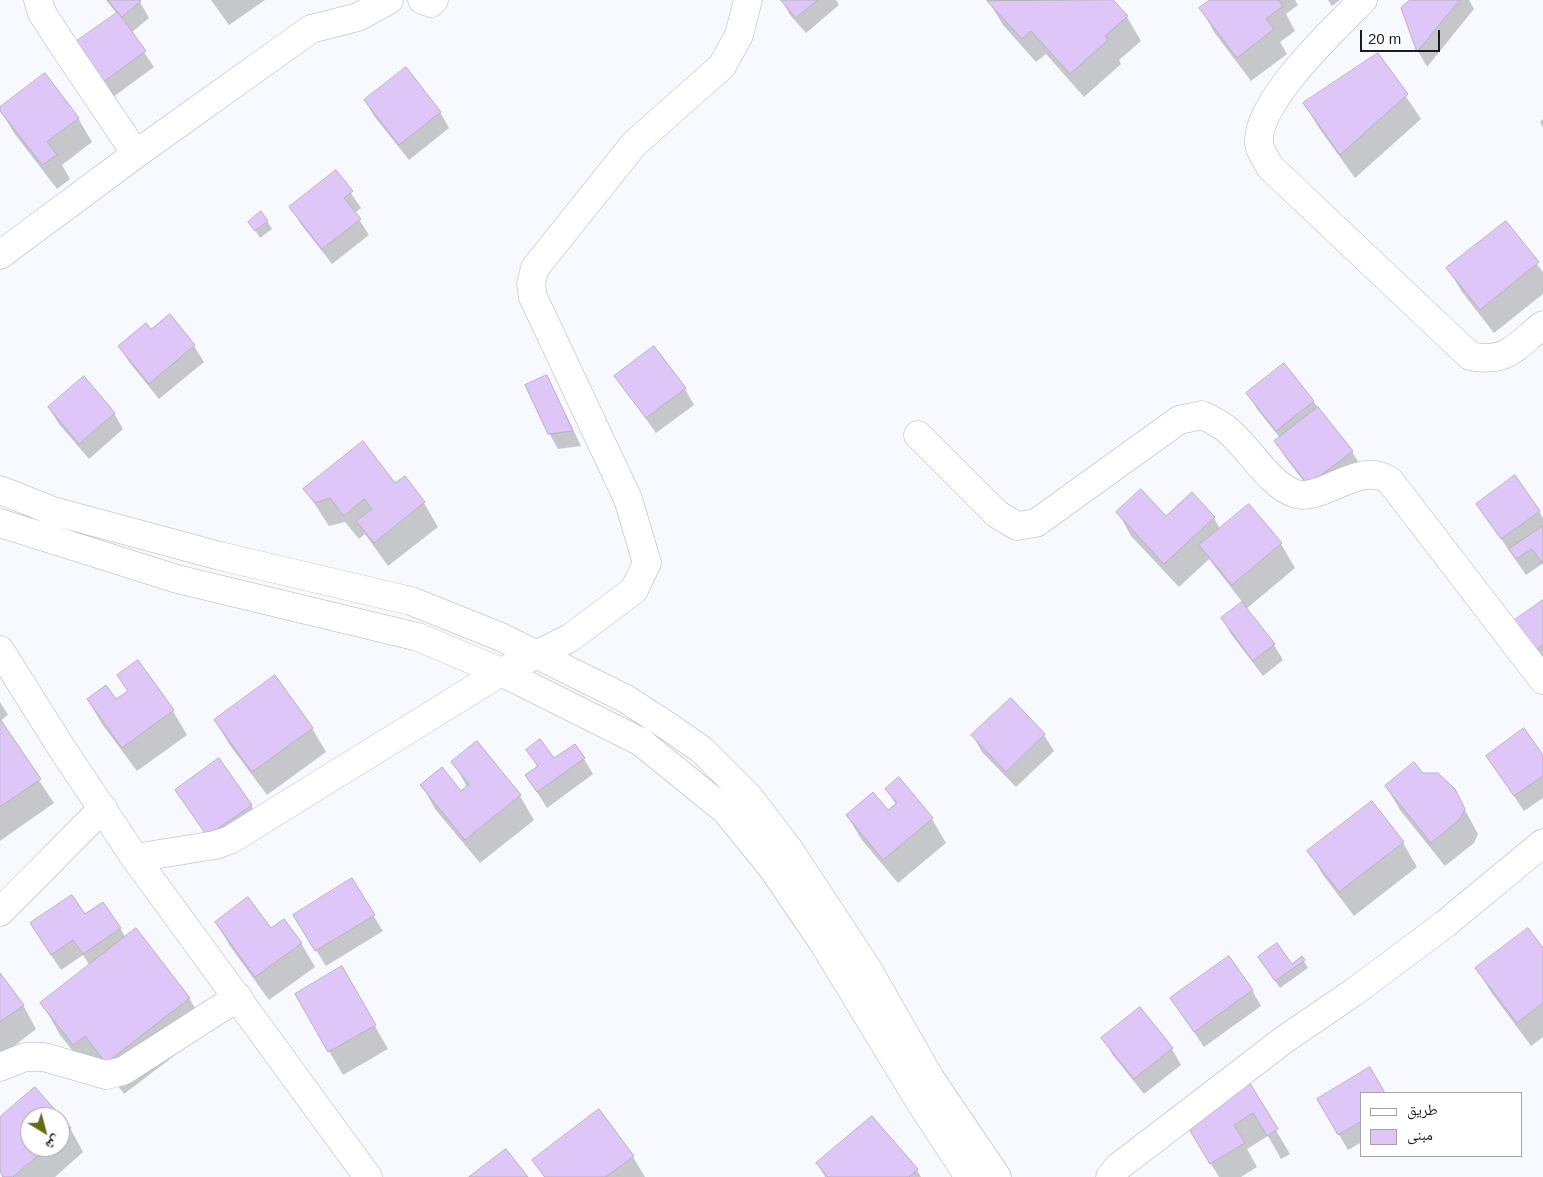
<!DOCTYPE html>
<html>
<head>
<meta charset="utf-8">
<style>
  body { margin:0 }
  #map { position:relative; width:1543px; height:1177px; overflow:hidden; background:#f8f9fe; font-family:Arial,"Noto Naskh Arabic",sans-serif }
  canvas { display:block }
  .legend { position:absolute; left:1360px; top:1092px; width:162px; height:65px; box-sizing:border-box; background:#fff; border:1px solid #a4a4a6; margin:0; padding:6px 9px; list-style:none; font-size:15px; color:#1b1c20 }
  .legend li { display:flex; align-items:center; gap:10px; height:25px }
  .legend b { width:25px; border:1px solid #a4a4a6 }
  .north { position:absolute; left:20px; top:1107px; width:50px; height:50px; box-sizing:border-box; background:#fff; border:1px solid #a4a4a6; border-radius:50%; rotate:143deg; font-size:14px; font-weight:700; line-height:20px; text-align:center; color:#1b1c20 }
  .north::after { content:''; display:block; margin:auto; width:18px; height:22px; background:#666b0d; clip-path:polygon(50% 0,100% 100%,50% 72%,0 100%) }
  .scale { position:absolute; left:1360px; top:30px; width:80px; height:22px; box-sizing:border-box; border:2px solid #1b1c20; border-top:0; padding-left:6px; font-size:15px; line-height:18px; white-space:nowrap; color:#1b1c20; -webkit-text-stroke:4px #fff; paint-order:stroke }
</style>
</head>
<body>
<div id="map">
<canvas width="1543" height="1177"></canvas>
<ul class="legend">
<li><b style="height:6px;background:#fff"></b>طريق</li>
<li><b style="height:14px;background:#dfc6f9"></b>مبنى</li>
</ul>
<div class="north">ش</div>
<div class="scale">20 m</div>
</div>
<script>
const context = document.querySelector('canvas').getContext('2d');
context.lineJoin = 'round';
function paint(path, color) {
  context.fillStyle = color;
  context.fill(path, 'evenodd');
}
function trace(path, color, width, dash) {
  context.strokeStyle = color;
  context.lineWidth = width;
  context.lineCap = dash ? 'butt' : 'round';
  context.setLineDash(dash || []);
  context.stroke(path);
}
paint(new Path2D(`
  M 106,0 L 138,0 L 140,2 L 149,18 L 131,33 L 154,67 L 109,100 L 82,62 L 117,14 Z
  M 211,0 L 265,0 L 229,25 Z
  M 782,0 L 836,0 L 839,5 L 806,33 L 790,15 Z
  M 988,0 L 1112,0 L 1127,17 L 1141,41 L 1119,60 L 1121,64 L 1084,97 L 1046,54 L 1036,62 L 1003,25 Z
  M 1212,0 L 1295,0 L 1298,5 L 1286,14 L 1295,31 L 1280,42 L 1287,54 L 1251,81 L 1214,32 L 1201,8 Z
  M 1328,0 L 1340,0 L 1332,6 Z
  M 1412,0 L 1469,0 L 1474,9 L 1427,67 L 1418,51 L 1403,8 Z
  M 1378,54 L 1421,119 L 1355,178 L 1319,128 L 1305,104 Z
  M 365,100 L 440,112 L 449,128 L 409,160 L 374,116 Z
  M 0,109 L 78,118 L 92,142 L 62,165 L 70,179 L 57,189 L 14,133 Z
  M 1543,119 L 1543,128 L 1540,122 Z
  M 336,171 L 361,208 L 355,213 L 369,235 L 332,264 L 300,223 L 291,207 Z
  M 267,221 L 272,229 L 260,238 L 250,222 Z
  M 1505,222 L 1543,272 L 1543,294 L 1494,333 L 1462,292 L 1448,268 Z
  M 170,316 L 194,346 L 204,362 L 159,399 L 129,362 L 120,346 L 151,331 Z
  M 546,376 L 555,392 L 581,446 L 558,449 L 549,433 Z
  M 616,377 L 685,389 L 694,405 L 656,433 Z
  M 1248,393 L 1313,401 L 1352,451 L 1361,467 L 1318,500 L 1285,457 L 1276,442 L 1280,438 L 1257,409 Z
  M 49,408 L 114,413 L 123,429 L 89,459 L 59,424 Z
  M 404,477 L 424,503 L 438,527 L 388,566 L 365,534 L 359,539 L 345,522 L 329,526 L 305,489 L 395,484 Z
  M 1477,504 L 1539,511 L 1543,518 L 1543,565 L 1542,564 L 1526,575 Z
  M 1249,506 L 1281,544 L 1295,568 L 1246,609 L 1274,645 L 1283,660 L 1263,676 L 1231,634 L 1222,618 L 1243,603 L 1209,559 L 1179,587 L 1131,536 L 1118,512 L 1166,518 L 1214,518 L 1220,529 Z
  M 1543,601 L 1543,666 L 1523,638 Z
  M 138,662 L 173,711 L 187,735 L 137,771 L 102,724 L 88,700 L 116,701 L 128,692 L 119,676 Z
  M 1011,700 L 1044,735 L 1054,751 L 1016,787 L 982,752 L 973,736 Z
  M 0,702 L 8,715 L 0,721 Z
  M 215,720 L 312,728 L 326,752 L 267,795 L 229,744 Z
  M 0,722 L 54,803 L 0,841 Z
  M 477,742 L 520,796 L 534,820 L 480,863 L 435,809 L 422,785 L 461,793 L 467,787 L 453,762 Z
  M 528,750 L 554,760 L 584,759 L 593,774 L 547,808 L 527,776 L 538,768 Z
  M 1487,756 L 1543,758 L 1543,798 L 1524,811 Z
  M 1423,775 L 1454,790 L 1478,834 L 1474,843 L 1445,866 L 1400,810 L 1386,786 Z
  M 899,779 L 932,819 L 946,843 L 898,883 L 861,839 L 847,815 L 888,812 L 896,805 L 887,789 Z
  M 176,790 L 251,805 L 260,821 L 217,851 Z
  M 1372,802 L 1403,843 L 1417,867 L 1354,916 L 1323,875 L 1309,851 Z
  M 373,915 L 383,931 L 326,966 L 304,931 Z
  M 84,916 L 120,928 L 126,938 L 189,998 L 208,1030 L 124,1094 L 104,1067 L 92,1075 L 60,1035 L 42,1003 L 90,966 L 83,955 L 61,970 L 41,940 Z
  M 216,922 L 271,930 L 301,943 L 315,967 L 269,1000 L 230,946 Z
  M 1543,950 L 1543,1037 L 1531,1046 L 1491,992 L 1477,969 Z
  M 1302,958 L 1308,968 L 1280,988 L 1264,965 L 1291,965 Z
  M 342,968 L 388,1049 L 343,1075 L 296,994 Z
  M 0,975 L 23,1005 L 36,1029 L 0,1057 Z
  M 1252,990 L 1261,1006 L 1204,1047 L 1171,998 Z
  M 1103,1038 L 1172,1049 L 1181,1065 L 1144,1094 L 1112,1054 Z
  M 1369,1069 L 1384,1093 L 1362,1093 L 1362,1142 L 1348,1150 L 1319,1100 Z
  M 1247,1082 L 1290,1154 L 1281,1159 L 1268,1136 L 1247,1149 L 1257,1167 L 1241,1177 L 1219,1177 L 1198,1143 Z
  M 35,1089 L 60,1117 L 30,1117 L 30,1147 L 60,1147 L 60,1117 L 70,1128 L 83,1152 L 55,1177 L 4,1177 L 0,1168 L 0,1119 Z
  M 599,1111 L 633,1157 L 645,1177 L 544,1177 L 534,1160 Z
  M 872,1117 L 917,1170 L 921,1177 L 825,1177 L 818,1164 Z`), '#0003');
const building = new Path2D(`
  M 108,0 L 139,0 L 141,1 L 122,17 Z
  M 781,0 L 817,0 L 796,18 Z
  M 1113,0 L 1128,16 L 1105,36 L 1108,40 L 1070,74 L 1031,31 L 1022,39 L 987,1 Z
  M 1210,0 L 1278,0 L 1283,6 L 1266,19 L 1274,29 L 1237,58 L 1199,8 Z
  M 1410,0 L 1460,0 L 1417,52 L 1401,8 Z
  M 118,12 L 146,51 L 99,85 L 71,45 Z
  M 1378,53 L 1408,94 L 1340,155 L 1303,103 Z
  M 406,67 L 441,112 L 399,145 L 364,100 Z
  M 45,73 L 79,118 L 47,142 L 57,155 L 42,165 L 0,111 L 0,107 Z
  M 336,170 L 353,191 L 344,198 L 361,219 L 322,249 L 289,207 Z
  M 261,211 L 268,221 L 255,231 L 248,222 Z
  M 1506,221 L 1539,262 L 1480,310 L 1446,268 Z
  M 170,314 L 195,345 L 149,384 L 118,346 L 146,323 L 151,329 Z
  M 654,346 L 686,388 L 646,418 L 614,376 Z
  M 1284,363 L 1314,401 L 1276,431 L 1246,393 Z
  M 547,375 L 573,431 L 548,434 L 525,385 Z
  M 84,376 L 115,413 L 79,444 L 48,407 Z
  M 1318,407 L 1353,451 L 1308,485 L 1274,441 Z
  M 363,441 L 395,483 L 405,476 L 425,502 L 374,543 L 356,521 L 372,509 L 364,499 L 344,516 L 330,498 L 315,503 L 303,489 Z
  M 1515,475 L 1540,511 L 1501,539 L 1476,504 Z
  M 1141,489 L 1166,516 L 1192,492 L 1215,517 L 1164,564 L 1116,512 Z
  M 1249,504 L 1282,543 L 1232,585 L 1199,545 Z
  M 1543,526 L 1543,564 L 1532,549 L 1516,559 L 1509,549 Z
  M 1543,600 L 1543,645 L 1533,652 L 1512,622 Z
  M 1242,602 L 1275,644 L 1253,661 L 1221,618 Z
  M 138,660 L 174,710 L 122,748 L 87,699 L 106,685 L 116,699 L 128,691 L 117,675 Z
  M 275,675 L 313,728 L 252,772 L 214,720 Z
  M 1011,698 L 1045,734 L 1006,772 L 971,735 Z
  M 0,719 L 41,779 L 0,807 Z
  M 1524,728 L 1543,755 L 1543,776 L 1514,796 L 1486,756 Z
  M 540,739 L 554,758 L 575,744 L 585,758 L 537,792 L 525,775 L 538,766 L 526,750 Z
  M 477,741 L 521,795 L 465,840 L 420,785 L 442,767 L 461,791 L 469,784 L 451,762 Z
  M 219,758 L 252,805 L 207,836 L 175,790 Z
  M 1414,762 L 1423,773 L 1438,773 L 1455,789 L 1465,809 L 1460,819 L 1431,843 L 1385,786 Z
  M 899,777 L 933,818 L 883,860 L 846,815 L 873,792 L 888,810 L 897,803 L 885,789 Z
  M 1372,801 L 1404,842 L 1339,892 L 1307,851 Z
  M 352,878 L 375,915 L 315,951 L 293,915 Z
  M 72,895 L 85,914 L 103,902 L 121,928 L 83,954 L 73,940 L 51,955 L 30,923 Z
  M 248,897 L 271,928 L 284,919 L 302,943 L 255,977 L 215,922 Z
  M 136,928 L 190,998 L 106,1063 L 85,1036 L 73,1045 L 40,1003 Z
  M 1528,928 L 1543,948 L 1543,1003 L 1517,1023 L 1475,968 Z
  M 1277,943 L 1292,964 L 1302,956 L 1305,960 L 1275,981 L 1258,957 Z
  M 1229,956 L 1253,990 L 1194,1032 L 1170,998 Z
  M 342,966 L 376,1025 L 328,1052 L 295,994 Z
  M 0,973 L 24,1005 L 0,1022 Z
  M 1140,1007 L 1173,1048 L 1134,1079 L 1101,1038 Z
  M 1370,1067 L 1385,1093 L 1362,1093 L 1362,1121 L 1338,1135 L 1317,1099 Z
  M 1248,1080 L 1278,1129 L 1267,1136 L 1253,1113 L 1234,1125 L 1245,1143 L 1210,1164 L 1183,1119 Z
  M 35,1087 L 71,1128 L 60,1137 L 60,1117 L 30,1117 L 30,1147 L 48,1147 L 13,1177 L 3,1177 L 0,1171 L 0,1117 Z
  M 599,1109 L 634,1156 L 606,1177 L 545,1177 L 532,1160 Z
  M 872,1116 L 918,1169 L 909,1177 L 828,1177 L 816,1163 Z
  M 506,1149 L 528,1177 L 469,1177 Z`);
paint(building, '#dfc6f9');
trace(building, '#b6b1bc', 1);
const minor = new Path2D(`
  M 38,0 L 42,13 L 60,41 L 136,154
  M 422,0 L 431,3 L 434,0
  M 1363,0 C 1335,28 1256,102 1259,143 C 1259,150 1267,160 1270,167 L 1470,356 C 1507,364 1516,346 1543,325
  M 0,255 L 136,154 L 311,29 L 358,17 L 389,0
  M 918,435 L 997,514 L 1017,526 L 1036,523 L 1179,420 L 1202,415 C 1210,419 1219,423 1225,428 C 1248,445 1268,485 1296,494 C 1322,502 1361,459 1390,481 L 1543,680
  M 0,490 L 53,511 L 220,556 L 411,601 L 501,637 L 626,699 L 669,727 L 702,750 L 749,797 L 788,848 L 867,968 L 930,1078 L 997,1177
  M 0,523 L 177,579 L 418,637 L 501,672 L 641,742 L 726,811 L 773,869 L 824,944 L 920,1102 L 969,1177
  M 0,650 L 61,747 L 135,858 L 368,1177
  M 135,858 L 215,845 L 230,840 L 501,672 L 570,638 L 634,590 L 647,563 L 628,499 L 533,297 L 531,284 L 535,268 L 634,144 L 722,66 L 739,35 L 748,0
  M 0,912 L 103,808
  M 0,1067 L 25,1057 L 44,1057 L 106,1075 L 123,1071 L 238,997
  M 1110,1177 L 1118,1167 L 1285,1039 L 1354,992 L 1445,924 L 1543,843`);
trace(minor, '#b0b2be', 29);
trace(minor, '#fff', 28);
</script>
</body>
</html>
